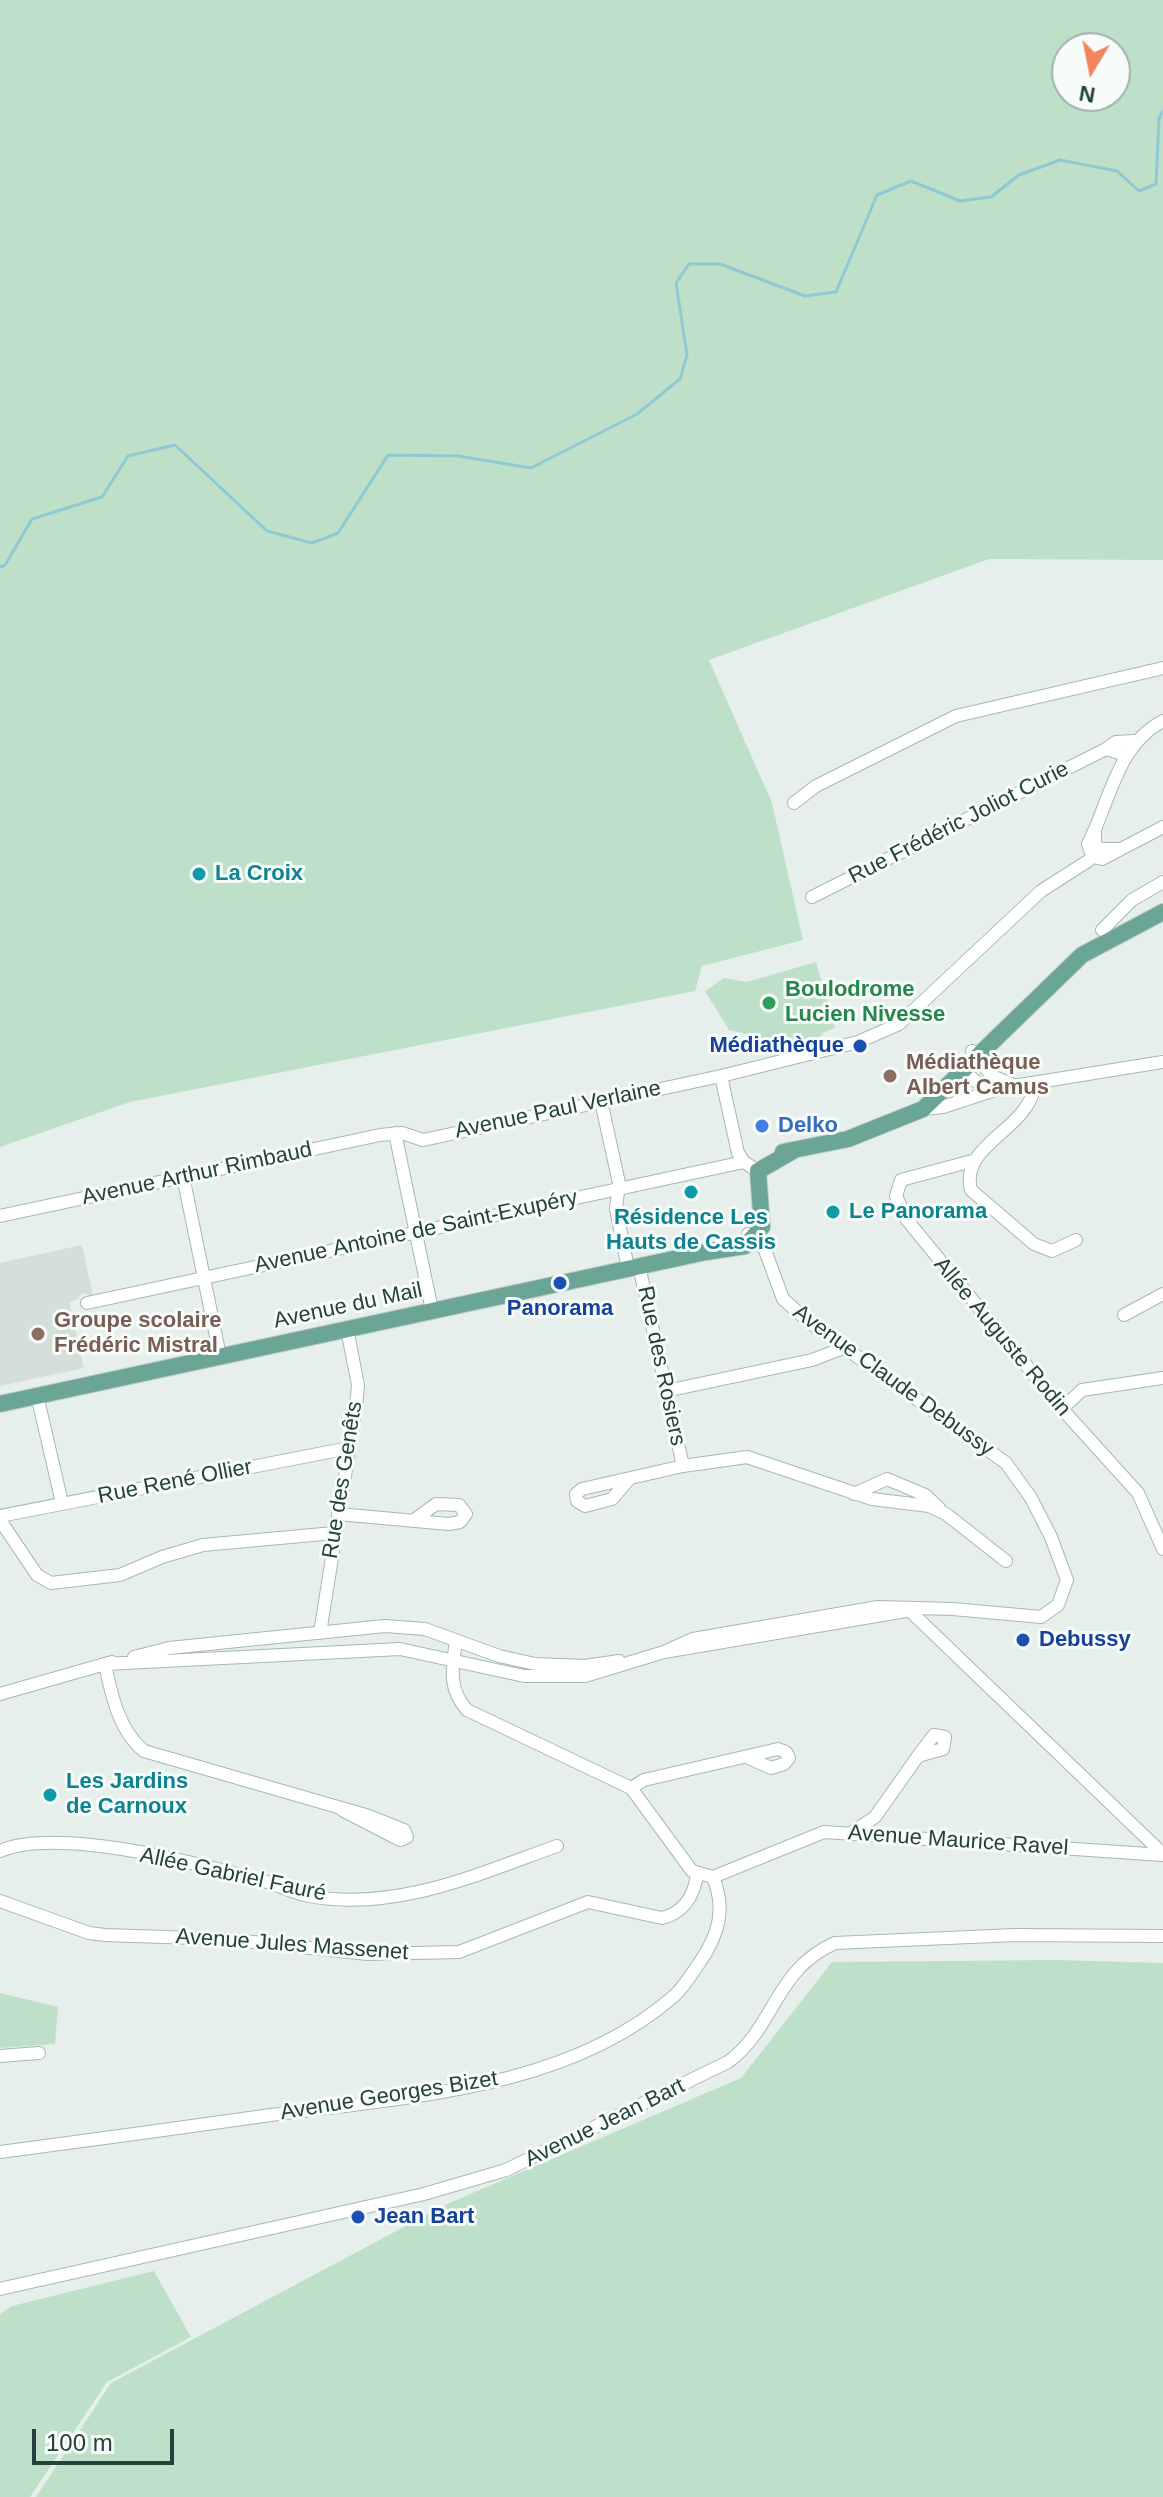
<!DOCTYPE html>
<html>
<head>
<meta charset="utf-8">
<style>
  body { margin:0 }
  #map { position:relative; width:1163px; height:2497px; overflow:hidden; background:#e6efeb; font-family:Helvetica,sans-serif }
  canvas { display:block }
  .north { position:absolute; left:1051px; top:32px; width:80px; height:80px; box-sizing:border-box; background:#f7fbf9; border:2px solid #a3b1ad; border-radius:50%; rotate:190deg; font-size:22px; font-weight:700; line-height:32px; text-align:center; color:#24423a }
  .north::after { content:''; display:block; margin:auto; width:28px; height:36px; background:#f4845f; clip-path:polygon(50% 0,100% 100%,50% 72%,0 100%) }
  .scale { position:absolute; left:32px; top:2429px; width:142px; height:36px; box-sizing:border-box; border:4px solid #24423a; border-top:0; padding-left:10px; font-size:24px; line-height:28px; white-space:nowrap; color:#24423a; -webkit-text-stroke:6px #f7fbf9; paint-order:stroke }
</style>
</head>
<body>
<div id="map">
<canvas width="1163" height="2497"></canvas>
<div class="north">N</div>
<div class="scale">100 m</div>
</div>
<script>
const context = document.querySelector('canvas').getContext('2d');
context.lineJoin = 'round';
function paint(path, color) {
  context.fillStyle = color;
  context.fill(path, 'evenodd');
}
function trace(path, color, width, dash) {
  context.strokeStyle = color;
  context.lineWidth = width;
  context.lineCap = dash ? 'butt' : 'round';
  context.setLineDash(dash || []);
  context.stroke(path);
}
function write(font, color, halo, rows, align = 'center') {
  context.font = font + ' Helvetica,sans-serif';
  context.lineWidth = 6;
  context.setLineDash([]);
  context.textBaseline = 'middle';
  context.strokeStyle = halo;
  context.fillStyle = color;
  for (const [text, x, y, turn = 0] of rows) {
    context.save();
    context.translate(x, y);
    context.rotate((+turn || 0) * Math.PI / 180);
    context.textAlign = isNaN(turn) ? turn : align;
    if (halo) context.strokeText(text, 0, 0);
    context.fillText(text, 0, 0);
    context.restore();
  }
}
paint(new Path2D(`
  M 82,1245 L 93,1296 L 82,1293 L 78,1299 L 69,1302 L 84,1368 L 0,1386 L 0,1263 Z`), '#d4dfda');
paint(new Path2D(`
  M 0,0 L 1163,0 L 1163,560 L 989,559 L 709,660 L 772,803 L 803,940 L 702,966 L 695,991 L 130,1102 L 0,1147 ZM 1067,48 L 1115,48 L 1115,96 L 1067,96 Z
  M 816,962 L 835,1028 L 824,1032 L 809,1050 L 777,1058 L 758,1037 L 729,1030 L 705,991 L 724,978 L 747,982 Z
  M 1057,1960 L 1163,1963 L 1163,2497 L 36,2497 L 111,2383 L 447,2204 L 741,2078 L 832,1962 Z
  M 0,1993 L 58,2007 L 55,2044 L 0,2048 Z
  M 154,2271 L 191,2337 L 107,2382 L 30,2497 L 0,2497 L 0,2314 L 12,2306 Z`), '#bfe0c8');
trace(new Path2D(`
  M 0,567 L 5,565 L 32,519 L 102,497 L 128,456 L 175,445 L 267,531 L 312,543 L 338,533 L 388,455 L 458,456 L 531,468 L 637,414 L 680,379 L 687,355 L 676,283 L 689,264 L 720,264 L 805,296 L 836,292 L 877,195 L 911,181 L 960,201 L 991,197 L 1019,175 L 1060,160 L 1117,171 L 1139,191 L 1156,184 L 1159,118 L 1163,111`), '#8ec9d4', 3);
const minor = new Path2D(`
  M 1126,755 L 1106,749 L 1116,742 L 1134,741
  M 794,803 L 816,786 L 956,716 L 1163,668
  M 1095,829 C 1112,789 1122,742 1163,721
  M 1095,829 L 1095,844 L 1099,849 L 1121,849 L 1102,859 L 1093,857 L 1088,844 Z
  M 1121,849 L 1163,827
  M 812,897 L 1106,749
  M 1102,930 L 1132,900 L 1163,882
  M 972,1051 L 992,1076 L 1011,1084
  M 958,1067 L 977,1082 L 1001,1088
  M 1035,1083 C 1031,1130 959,1143 971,1190 L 1034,1244 L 1052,1251 L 1076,1240
  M 601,1101 L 619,1183 L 616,1209 L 628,1268
  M 923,1109 L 943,1107 L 1001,1088 L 1163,1062
  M 395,1133 L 432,1310
  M 972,1161 L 901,1180 L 896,1196 L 907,1220 L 1062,1409 L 1138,1493 L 1163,1549
  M 758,1171 L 744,1162 L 738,1153 L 721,1076 L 858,1042 L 899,1024 L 1041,891 L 1088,861 L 1099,849
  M 183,1176 L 220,1356
  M 0,1216 L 380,1135 L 402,1133 L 423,1140 L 721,1076
  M 639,1266 L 683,1466
  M 87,1303 L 744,1162
  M 1124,1315 L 1163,1294
  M 666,1391 L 812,1360 L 846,1347
  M 37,1395 L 62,1503
  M 1062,1409 L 1082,1390 L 1163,1378
  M 629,1479 L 612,1499 L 585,1506 L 577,1501 L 576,1494 L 582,1489 L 683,1466 L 747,1457 L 872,1499 L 929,1506 L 946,1514 L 1006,1561
  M 854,1494 L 887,1479 L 925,1495 L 939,1508
  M 338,1514 L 449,1524 L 460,1522 L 466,1514 L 459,1505 L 436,1504 L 413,1521
  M 0,1516 L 349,1448
  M 0,1520 L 37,1575 L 51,1583 L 120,1575 L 162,1557 L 203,1545 L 334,1533
  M 909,1610 L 1163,1854
  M 320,1633 L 356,1407 L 358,1385 L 347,1329
  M 456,1641 C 452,1669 448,1689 467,1710 L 631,1788 L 692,1871 L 713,1877 L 824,1832 L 1163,1855
  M 664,1652 L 693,1639 L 878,1607 L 953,1609 L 1041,1617 L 1058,1605 L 1067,1580 L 1051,1537 L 1031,1498 L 1006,1463 L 809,1322 L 783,1299 L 765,1250 L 748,1234
  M 134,1657 L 169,1648 L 385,1626 L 425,1629 L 499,1656 L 535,1664 L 585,1666 L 619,1661
  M 105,1664 L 400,1649 L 524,1676 L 585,1676 L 664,1652 L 906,1611
  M 105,1664 C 111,1694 119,1731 144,1751 L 369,1816 L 404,1830 L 407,1837 L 400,1840 L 342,1810
  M 0,1694 L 112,1662
  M 631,1788 L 644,1780 L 778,1749 L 786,1752 L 789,1758 L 784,1764 L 771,1768 L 747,1757
  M 851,1833 L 875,1817 L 918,1756 L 943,1749 L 945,1737 L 934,1735 L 918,1756
  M 0,1851 C 58,1826 200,1864 263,1881 C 278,1885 294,1893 309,1896 C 396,1912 478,1874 557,1846
  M 0,1901 L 89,1933 L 105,1935 L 224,1939 L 368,1954 L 459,1952 L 588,1902 L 662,1918 C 683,1913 694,1896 697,1875
  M 0,2056 L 39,2053
  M 0,2152 C 90,2140 181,2128 271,2115 C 406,2097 567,2090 674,1996 C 684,1987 692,1973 700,1962 C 719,1934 726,1909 713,1877
  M 0,2289 L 424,2194 L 506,2170 L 728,2062 C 775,2028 774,1970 835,1943 L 1015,1935 L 1163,1936`);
const major = new Path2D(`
  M 783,1152 L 848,1139 L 923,1109 L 1082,955 L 1163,912
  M 0,1404 L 706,1252 L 745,1246 L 762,1227 L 758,1171 L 793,1151`);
trace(minor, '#a8b8b2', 14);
trace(major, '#c2cac8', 18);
trace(minor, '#fff', 12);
trace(major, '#6aa596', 16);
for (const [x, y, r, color] of [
  [199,874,8,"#0f9aa8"],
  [769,1003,8,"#2e9e5b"],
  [860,1046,8,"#1a4fb4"],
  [890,1076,8,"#8d6e63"],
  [762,1126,8,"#3f7fe0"],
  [691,1192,8,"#0f9aa8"],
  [833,1212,8,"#0f9aa8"],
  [560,1283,8,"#1a4fb4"],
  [38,1334,8,"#8d6e63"],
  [1023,1640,8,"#1a4fb4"],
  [50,1795,8,"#0f9aa8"],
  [358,2217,8,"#1a4fb4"]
]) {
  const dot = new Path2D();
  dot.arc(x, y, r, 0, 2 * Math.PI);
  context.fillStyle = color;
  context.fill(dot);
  trace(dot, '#f7fbf9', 3);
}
write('22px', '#24423a', '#f7fbf9', [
  ["Rue Frédéric Joliot Curie",959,823,-27],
  ["Avenue Paul Verlaine",558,1110,-12],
  ["Avenue Arthur Rimbaud",197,1174,-12],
  ["Avenue Antoine de Saint-Exupéry",416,1232,-12],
  ["Avenue du Mail",348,1306,-12],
  ["Allée Auguste Rodin",1002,1337,50],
  ["Rue des Rosiers",661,1366,78],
  ["Avenue Claude Debussy",893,1381,36],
  ["Rue des Genêts",343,1480,-81],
  ["Rue René Ollier",175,1482,-11],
  ["Avenue Maurice Ravel",958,1841,4],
  ["Allée Gabriel Fauré",233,1875,12],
  ["Avenue Jules Massenet",292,1945,4],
  ["Avenue Georges Bizet",389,2096,-9],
  ["Avenue Jean Bart",605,2123,-26]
]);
write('bold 22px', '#0d838f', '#f7fbf9', [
  ["La Croix",215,874],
  ["Le Panorama",849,1212],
  ["Résidence Les",691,1218,"center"],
  ["Hauts de Cassis",691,1243,"center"],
  ["Les Jardins",66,1782],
  ["de Carnoux",66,1807]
], 'left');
write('bold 22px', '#27864d', '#f7fbf9', [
  ["Boulodrome",785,990],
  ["Lucien Nivesse",785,1015]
], 'left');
write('bold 22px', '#164399', '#f7fbf9', [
  ["Médiathèque",844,1046,"right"],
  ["Panorama",560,1309,"center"],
  ["Debussy",1039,1640],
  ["Jean Bart",374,2217]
], 'left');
write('bold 22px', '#785e54', '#f7fbf9', [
  ["Médiathèque",906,1063],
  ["Albert Camus",906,1088],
  ["Groupe scolaire",54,1321],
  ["Frédéric Mistral",54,1346]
], 'left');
write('bold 22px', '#366cbe', '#f7fbf9', [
  ["Delko",778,1126]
], 'left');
</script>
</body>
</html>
